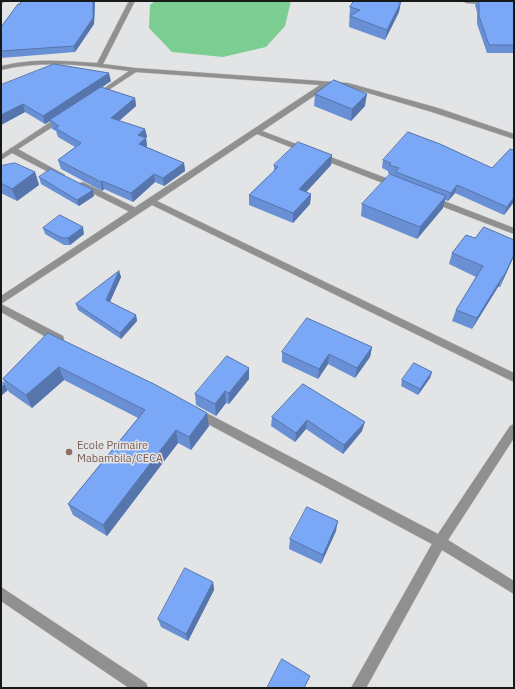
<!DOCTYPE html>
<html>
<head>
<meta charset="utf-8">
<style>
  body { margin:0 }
  #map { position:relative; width:515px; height:689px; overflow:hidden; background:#e3e4e6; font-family:"IBM Plex Sans",sans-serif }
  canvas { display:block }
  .frame { position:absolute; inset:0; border:2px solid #171818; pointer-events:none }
</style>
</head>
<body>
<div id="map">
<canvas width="515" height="689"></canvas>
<div class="frame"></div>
</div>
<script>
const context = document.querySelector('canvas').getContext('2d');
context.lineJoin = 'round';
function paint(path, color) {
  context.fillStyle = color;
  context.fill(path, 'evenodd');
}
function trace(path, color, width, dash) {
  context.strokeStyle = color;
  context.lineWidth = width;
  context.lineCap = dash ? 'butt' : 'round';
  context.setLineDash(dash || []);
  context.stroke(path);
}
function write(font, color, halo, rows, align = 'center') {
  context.font = font + ' "IBM Plex Sans",sans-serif';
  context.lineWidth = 3;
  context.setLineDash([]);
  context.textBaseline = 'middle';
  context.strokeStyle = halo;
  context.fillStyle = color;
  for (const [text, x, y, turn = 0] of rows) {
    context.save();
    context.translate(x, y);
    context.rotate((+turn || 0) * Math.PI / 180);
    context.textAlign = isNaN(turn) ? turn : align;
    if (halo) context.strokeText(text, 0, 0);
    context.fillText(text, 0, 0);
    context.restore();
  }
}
paint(new Path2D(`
  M 155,1 L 291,1 L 285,26 L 266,47 L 223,57 L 172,52 L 149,28 L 150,5 Z`), '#7ccd92');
const lane = new Path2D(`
  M 10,148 L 16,148 L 65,175 L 64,177 L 58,177 L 10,152 Z
  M 83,182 L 138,209 L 139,211 L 138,213 L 132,213 L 80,187 L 80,183 Z`);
const street = new Path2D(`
  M 1,1 L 5,1 L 1,4 Z
  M 129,1 L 135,1 L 103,64 L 135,68 L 348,83 L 438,108 L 514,134 L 514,139 L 432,112 L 348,87 L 329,86 L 262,131 L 399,183 L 399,187 L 393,187 L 257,134 L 157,201 L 514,373 L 514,382 L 152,205 L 1,304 L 63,336 L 64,339 L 63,342 L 55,342 L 1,312 L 1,296 L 320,85 L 136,72 L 95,99 L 91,97 L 93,96 L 129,71 C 86,65 43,60 1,70 L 1,66 C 35,58 62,61 97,63 Z
  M 463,1 L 514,3 L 514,7 L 466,3 Z
  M 58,117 L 64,117 L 65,119 L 1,160 L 1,155 Z
  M 431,196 L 514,228 L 514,234 L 428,201 L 427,199 Z
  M 197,408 L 438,534 L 510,426 L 514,424 L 514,438 L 448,540 L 514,581 L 514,594 L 442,550 L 366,688 L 351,688 L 432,544 L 193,416 L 192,413 L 193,410 Z
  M 1,587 L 146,683 L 148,688 L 129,688 L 1,601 Z`);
trace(lane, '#bebfc1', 1);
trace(street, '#bebfc1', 1);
paint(lane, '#919090');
paint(street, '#919090');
paint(new Path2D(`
  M 21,1 L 95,1 L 94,24 L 75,52 L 1,58 L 1,27 L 20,4 Z
  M 354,1 L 400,1 L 399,12 L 385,40 L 349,27 L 350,7 Z
  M 477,1 L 514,1 L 514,53 L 487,53 L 477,24 L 477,12 L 475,5 Z
  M 111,81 L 101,88 L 135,98 L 136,106 L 119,121 L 145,129 L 147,137 L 146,138 L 147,146 L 146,147 L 184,163 L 185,171 L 164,186 L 155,182 L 133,202 L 104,189 L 102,191 L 61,169 L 58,160 L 75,147 L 58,137 L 56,131 L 52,129 L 50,121 L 45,124 L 25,112 L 1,125 L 1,85 Z
  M 315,94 L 365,106 L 351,121 L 314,106 Z
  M 332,155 L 331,165 L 306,192 L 311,194 L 310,204 L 293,223 L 249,205 L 249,195 L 274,171 L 274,165 Z
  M 383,160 L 514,202 L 504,215 L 455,193 L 448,201 L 445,200 L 443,208 L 417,239 L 361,216 L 362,204 L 395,176 L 388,173 L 388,171 L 382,168 Z
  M 1,166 L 35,172 L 39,185 L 17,201 L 1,193 Z
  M 39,177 L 94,196 L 79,206 L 41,184 Z
  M 43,228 L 84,234 L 70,245 L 64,245 L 45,234 Z
  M 452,253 L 514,256 L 500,287 L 498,287 L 472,329 L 452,321 L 456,310 L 476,277 L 449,264 Z
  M 119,271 L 121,277 L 110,302 L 136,315 L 137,321 L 121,339 L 78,310 L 76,304 Z
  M 48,333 L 209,426 L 191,450 L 178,443 L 107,536 L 73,515 L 68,504 L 138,418 L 64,380 L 32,408 L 9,392 L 3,379 Z
  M 372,347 L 370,357 L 355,378 L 328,364 L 318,379 L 282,362 L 282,352 Z
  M 432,372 L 430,378 L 418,395 L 401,386 L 402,380 Z
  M 249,379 L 229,404 L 226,403 L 216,416 L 196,405 L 195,394 Z
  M 303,384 L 362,431 L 343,454 L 306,429 L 295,442 L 271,426 L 272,417 Z
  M 336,531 L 321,564 L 289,549 L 290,539 Z
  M 213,582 L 214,590 L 188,641 L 161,627 L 158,619 Z`), '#6990d4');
paint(new Path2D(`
  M 93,1 L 95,1 L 94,24 L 75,52 L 74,46 Z
  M 398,1 L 400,1 L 400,4 L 401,2 L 399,12 L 385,40 L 387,30 Z
  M 109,73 L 111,81 L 51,121 L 50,120 L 50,121 L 45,124 L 43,116 Z
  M 367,94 L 365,106 L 351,121 L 352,109 Z
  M 135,98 L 136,106 L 112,127 L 111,118 Z
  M 23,104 L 25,112 L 1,125 L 1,115 Z
  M 145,129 L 147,137 L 146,138 L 147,146 L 140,152 L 138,135 Z
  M 332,155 L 331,165 L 299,200 L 299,189 Z
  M 184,163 L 185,171 L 164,186 L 163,178 Z
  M 35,172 L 39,185 L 17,201 L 12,189 Z
  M 154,174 L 155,182 L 133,202 L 131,193 Z
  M 102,181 L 104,189 L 102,191 L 101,182 Z
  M 457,185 L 455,193 L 448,201 L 451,193 Z
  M 93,190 L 94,196 L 79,206 L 77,200 Z
  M 311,194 L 310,204 L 293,223 L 293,213 Z
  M 446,196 L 443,208 L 417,239 L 420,227 Z
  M 514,197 L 514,202 L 504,215 L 507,207 Z
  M 83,227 L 84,234 L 70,245 L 68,238 Z
  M 514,255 L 514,256 L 500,287 L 504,276 Z
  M 119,271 L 121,277 L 108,306 L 106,300 Z
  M 503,276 L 498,287 L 472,329 L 477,318 Z
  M 136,315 L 137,321 L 121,339 L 120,333 Z
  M 372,347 L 370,357 L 355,378 L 357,368 Z
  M 329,354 L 328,364 L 318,379 L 319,369 Z
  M 59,367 L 64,380 L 32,408 L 26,395 Z
  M 249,368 L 249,379 L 229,404 L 229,393 Z
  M 432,372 L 430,378 L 418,395 L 420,389 Z
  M 5,384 L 8,390 L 1,396 L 1,388 Z
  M 225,391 L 226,403 L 216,416 L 215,404 Z
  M 207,413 L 209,426 L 191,450 L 189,437 Z
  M 307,420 L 306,429 L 295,442 L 296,433 Z
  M 365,422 L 362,431 L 343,454 L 344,445 Z
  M 176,430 L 178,443 L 107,536 L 103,525 Z
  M 338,521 L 336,531 L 321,564 L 323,555 Z
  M 213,582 L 214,590 L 188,641 L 186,634 Z`), '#5575ac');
const building = new Path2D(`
  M 21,1 L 93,1 L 93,18 L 74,46 L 1,51 L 1,27 L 18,4 L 20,4 Z
  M 354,1 L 398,1 L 398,2 L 401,2 L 387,30 L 350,16 L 360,10 L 350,7 Z
  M 478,1 L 514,1 L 514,45 L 489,45 L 479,16 L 479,4 Z
  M 54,64 L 109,73 L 43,116 L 23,104 L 1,115 L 1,85 Z
  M 334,80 L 367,94 L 352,109 L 315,94 Z
  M 101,87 L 135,98 L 111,118 L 145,129 L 138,135 L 146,138 L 139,144 L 184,163 L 163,178 L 154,174 L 131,193 L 102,181 L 101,182 L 58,160 L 81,143 L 55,128 L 59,126 L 50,120 Z
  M 408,132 L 440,144 L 492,168 L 510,149 L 514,150 L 514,197 L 507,207 L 457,185 L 451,193 L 396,172 L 399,168 L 389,165 L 391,163 L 383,160 Z
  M 298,142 L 332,155 L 299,189 L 311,194 L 293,213 L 249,195 L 278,167 L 274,165 Z
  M 15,163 L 35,172 L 12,189 L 1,183 L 1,166 Z
  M 51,169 L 93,190 L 77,200 L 39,177 Z
  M 390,174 L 446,196 L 420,227 L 362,204 Z
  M 60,215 L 83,227 L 68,238 L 62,238 L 43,228 Z
  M 484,227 L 514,240 L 514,255 L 504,276 L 503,276 L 477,318 L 456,310 L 483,266 L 452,253 L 466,235 L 475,238 Z
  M 119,271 L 106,300 L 136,315 L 120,333 L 76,304 Z
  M 307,318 L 372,347 L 357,368 L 329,354 L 319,369 L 282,352 Z
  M 48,333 L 156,385 L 207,413 L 189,437 L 176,430 L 103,525 L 68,504 L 145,410 L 59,367 L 26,395 L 3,379 Z
  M 227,356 L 249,368 L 229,393 L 225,391 L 215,404 L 195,394 Z
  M 414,363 L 432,372 L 420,389 L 402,380 Z
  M 1,381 L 5,384 L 1,388 Z
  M 303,384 L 365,422 L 344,445 L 307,420 L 296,433 L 272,417 Z
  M 307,507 L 338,521 L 323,555 L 290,539 Z
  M 185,568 L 213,582 L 186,634 L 158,619 Z
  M 282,659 L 310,676 L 304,688 L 267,688 Z`);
paint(building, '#7aa7f6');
trace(building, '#5575ac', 1);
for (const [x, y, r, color] of [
  [69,452,4,"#8d6e63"]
]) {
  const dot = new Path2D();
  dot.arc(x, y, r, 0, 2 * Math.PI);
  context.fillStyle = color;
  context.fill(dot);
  trace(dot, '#e3e4e6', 1.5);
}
write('11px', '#785e54', '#e3e4e6', [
  ["Ecole Primaire",77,446],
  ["Mabambila/CECA",77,459]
], 'left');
</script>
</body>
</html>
